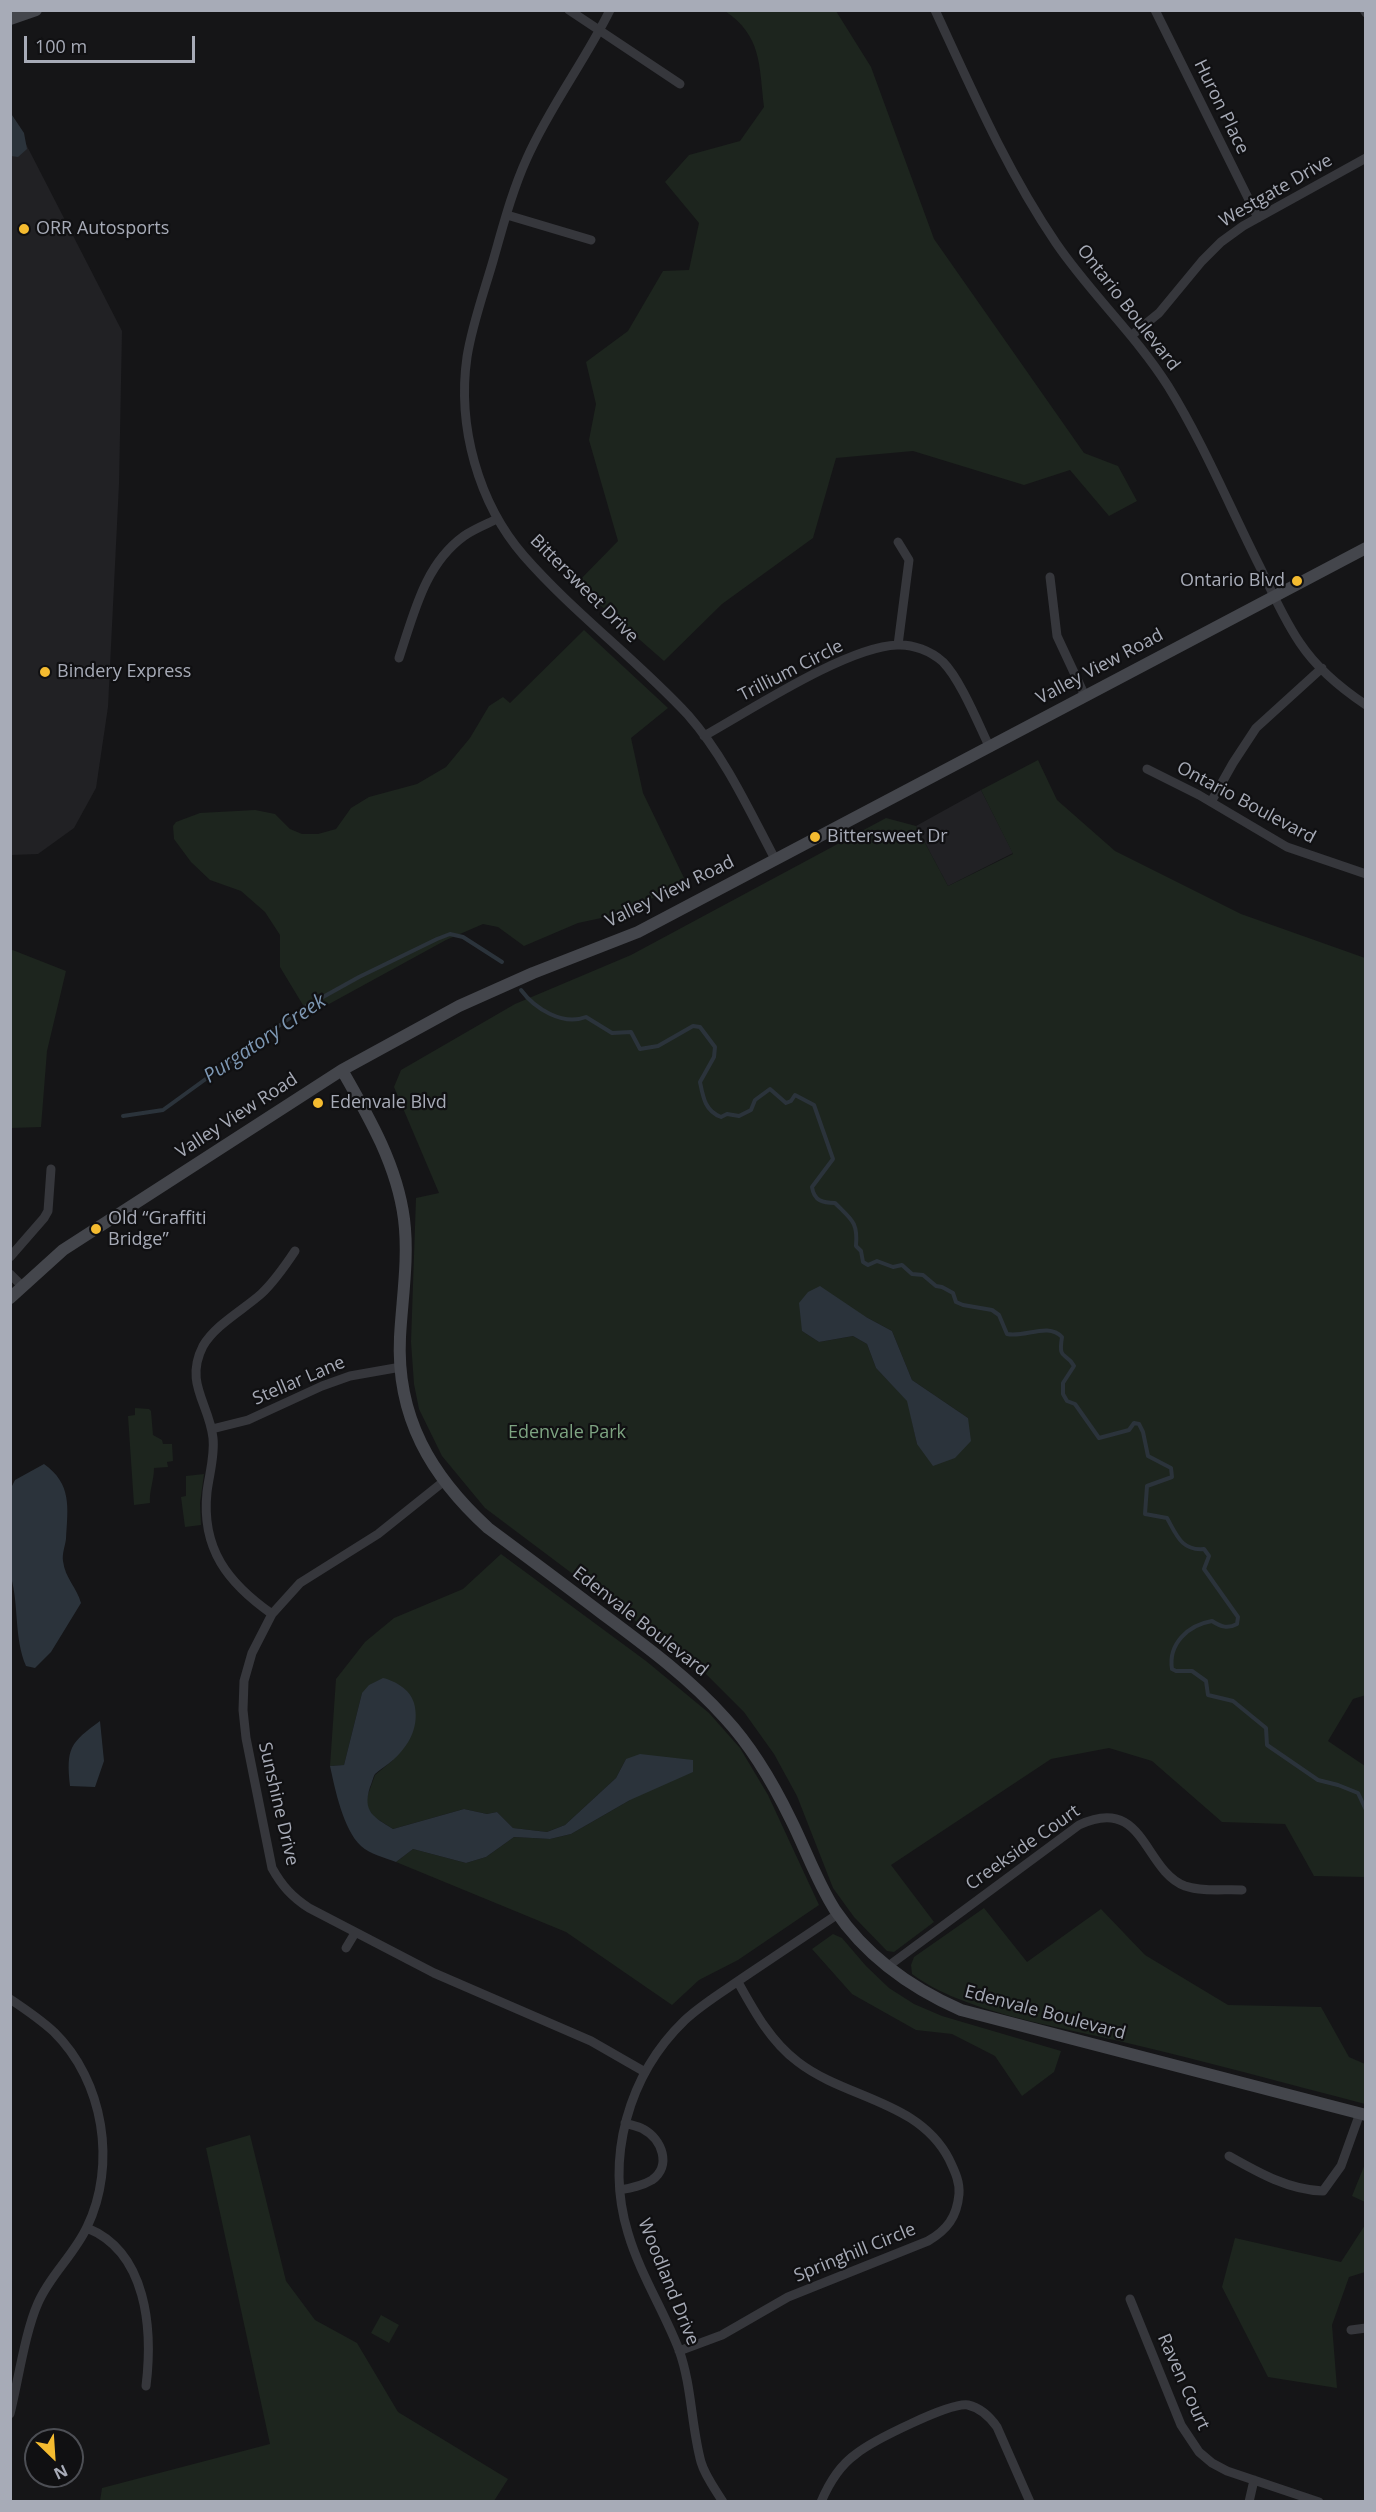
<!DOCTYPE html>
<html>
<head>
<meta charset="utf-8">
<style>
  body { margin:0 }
  #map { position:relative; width:1376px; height:2512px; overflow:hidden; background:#151517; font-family:"Open Sans",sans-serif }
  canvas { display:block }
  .frame { position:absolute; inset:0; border:12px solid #a7abb7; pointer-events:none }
  .north { position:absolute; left:24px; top:2428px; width:60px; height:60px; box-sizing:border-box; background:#101012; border:2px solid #4c4e54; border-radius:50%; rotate:155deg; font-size:16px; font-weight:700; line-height:24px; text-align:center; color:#a7abb7 }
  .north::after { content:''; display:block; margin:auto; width:21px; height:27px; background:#f4bb30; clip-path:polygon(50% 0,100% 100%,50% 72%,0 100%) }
  .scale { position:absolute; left:24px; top:36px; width:171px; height:27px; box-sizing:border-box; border:3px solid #a7abb7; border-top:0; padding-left:8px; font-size:18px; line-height:21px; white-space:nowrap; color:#a7abb7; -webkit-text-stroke:4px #101012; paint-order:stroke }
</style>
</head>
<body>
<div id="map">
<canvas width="1376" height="2512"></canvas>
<div class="frame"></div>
<div class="north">N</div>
<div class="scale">100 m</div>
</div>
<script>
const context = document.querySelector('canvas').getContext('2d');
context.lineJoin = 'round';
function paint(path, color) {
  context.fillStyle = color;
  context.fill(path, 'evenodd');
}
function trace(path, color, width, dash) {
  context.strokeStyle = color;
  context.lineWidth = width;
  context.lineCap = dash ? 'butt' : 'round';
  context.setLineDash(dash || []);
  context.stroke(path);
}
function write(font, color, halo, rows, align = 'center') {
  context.font = font + ' "Open Sans",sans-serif';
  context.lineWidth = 4.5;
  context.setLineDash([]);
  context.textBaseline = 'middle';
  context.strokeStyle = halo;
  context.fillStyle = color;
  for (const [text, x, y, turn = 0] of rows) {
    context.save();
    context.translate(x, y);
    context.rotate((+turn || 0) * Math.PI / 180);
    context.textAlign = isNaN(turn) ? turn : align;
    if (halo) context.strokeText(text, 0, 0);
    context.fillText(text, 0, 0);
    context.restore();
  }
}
paint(new Path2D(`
  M 10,113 L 122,331 L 119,484 L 108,707 L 96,788 L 74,828 L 38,854 L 11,855 Z
  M 981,790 L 1013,853 L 948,886 L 916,826 Z`), '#212124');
paint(new Path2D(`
  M 725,11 L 836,11 L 871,67 L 934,239 L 1084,453 L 1118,466 L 1137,501 L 1109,516 L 1070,470 L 1024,485 L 913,451 L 836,458 L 813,538 L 722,604 L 664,661 L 576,584 L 618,541 L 589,440 L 596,404 L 586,362 L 628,331 L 663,271 L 689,270 L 699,223 L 665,182 L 689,155 L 740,141 L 764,107 C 759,65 762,36 725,11 Z
  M 584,630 L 668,708 L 631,738 L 643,793 L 686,882 L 620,914 L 578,923 L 524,946 L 498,927 L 483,924 L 446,940 L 309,1015 L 280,967 L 280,935 L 265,912 L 241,891 L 210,880 L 191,862 L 174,839 L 173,826 L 176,822 L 200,813 L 255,810 L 275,814 L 290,829 L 302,834 L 318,834 L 336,829 L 351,808 L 369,797 L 417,784 L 446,767 L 470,738 L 489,706 L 503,697 L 510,703 Z
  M 1038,760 L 1057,800 L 1115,851 L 1241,914 L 1365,958 L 1366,1695 L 1353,1699 L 1328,1741 L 1365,1766 L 1365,1877 L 1314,1876 L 1285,1824 L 1222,1822 L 1152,1761 L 1109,1748 L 1051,1759 L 891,1865 L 934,1922 L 894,1952 L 887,1951 L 854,1917 L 833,1888 L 797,1796 L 774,1754 L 744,1712 L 706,1674 L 485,1508 L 442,1456 L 419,1409 L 414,1384 L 411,1342 L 416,1198 L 439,1193 L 394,1087 L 401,1070 L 515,1004 L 631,955 L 886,818 L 916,826 L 948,886 L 1013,854 L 981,790 ZM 866,1317 L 892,1331 L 912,1380 L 968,1418 L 917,1444 L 908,1401 L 876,1368 L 867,1344 L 853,1336 L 819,1342 L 802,1331 Z
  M 10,949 L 66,971 L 47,1051 L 41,1127 L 11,1128 Z
  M 135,1408 L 149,1409 L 151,1411 L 153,1435 L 162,1440 L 163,1444 L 172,1444 L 173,1461 L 167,1462 L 168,1467 L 154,1468 C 154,1481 149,1491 150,1503 L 134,1505 L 128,1416 L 135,1415 Z
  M 204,1474 L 200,1503 L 201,1525 L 185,1527 L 181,1497 L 186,1496 L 186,1476 Z
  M 501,1554 L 646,1661 L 709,1713 L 740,1748 L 768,1795 L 819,1905 L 738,1960 L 699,1980 L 672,2005 L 566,1932 L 396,1862 L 413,1849 L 466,1863 L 486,1857 L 514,1837 L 550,1839 L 571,1834 L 630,1800 L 626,1759 L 616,1778 L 565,1825 L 547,1832 L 513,1828 L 497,1812 L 487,1814 L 464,1809 L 393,1829 L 374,1817 L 367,1807 L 367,1797 L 375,1775 L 393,1760 L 362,1693 L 344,1765 L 330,1766 L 336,1679 L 365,1642 L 394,1618 L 463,1589 Z
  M 984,1908 L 1027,1962 L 1101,1909 L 1145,1955 L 1228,2005 L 1321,2007 L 1349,2057 L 1365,2064 L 1365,2104 C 1285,2083 1204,2061 1123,2042 C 1061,2027 962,2012 912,1974 L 911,1965 L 914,1957 Z
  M 833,1934 L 842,1938 L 866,1966 L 889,1988 L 914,2004 L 942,2016 L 1061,2051 L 1054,2072 L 1022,2096 L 995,2056 L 952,2034 L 916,2030 L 852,1994 L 812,1949 Z
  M 250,2135 L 286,2281 L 315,2320 L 357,2343 L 398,2412 L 508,2479 L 494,2501 L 100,2501 L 102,2488 L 270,2444 L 206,2148 Z
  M 1365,2164 L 1365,2202 L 1352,2196 Z
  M 1365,2225 L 1365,2272 L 1349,2277 L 1332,2325 L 1337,2388 L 1268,2377 L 1222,2287 L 1235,2238 L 1341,2262 Z
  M 381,2315 L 399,2325 L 389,2343 L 371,2333 Z`), '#1d251e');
paint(new Path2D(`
  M 10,112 L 24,133 L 27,149 L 18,157 L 11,156 Z
  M 820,1286 L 866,1317 L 892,1331 L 912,1380 L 968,1418 L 971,1441 L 955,1458 L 933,1466 L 917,1444 L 907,1401 L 876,1368 L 867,1344 L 853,1336 L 819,1342 L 802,1331 L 799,1303 L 808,1292 Z
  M 44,1464 C 72,1484 68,1507 66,1539 C 65,1546 62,1554 63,1561 C 65,1578 77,1588 81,1603 L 51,1652 L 35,1668 L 26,1666 C 14,1638 19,1606 11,1577 L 11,1488 L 15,1480 Z
  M 383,1678 C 395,1681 410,1689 414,1703 C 420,1725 410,1745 393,1760 C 388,1765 380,1769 375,1774 C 373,1777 372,1783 370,1787 C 362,1812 374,1817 393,1829 L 464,1809 L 487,1814 L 497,1812 L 513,1828 L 547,1832 L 565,1825 L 616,1778 L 626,1759 L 640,1754 L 693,1760 L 693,1772 L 630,1800 L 571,1834 L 550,1839 L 514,1837 L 486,1857 L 466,1863 L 413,1849 L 396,1862 C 386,1858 369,1854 361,1846 C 343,1829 335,1789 330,1766 L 344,1765 L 362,1693 L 369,1685 Z
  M 100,1721 L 104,1761 L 95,1787 L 70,1786 C 66,1748 70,1743 100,1721 Z`), '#2b333b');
trace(new Path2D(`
  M 521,990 C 535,1009 563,1026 586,1017 L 612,1033 L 631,1032 L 640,1049 L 658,1046 L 693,1026 L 700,1027 L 715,1047 L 714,1057 L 700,1082 C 703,1097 705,1111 721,1117 L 727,1114 L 739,1116 L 751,1110 L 755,1100 L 770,1089 L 786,1103 L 791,1101 L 795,1095 L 814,1105 L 833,1159 L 812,1187 C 814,1201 823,1203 835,1203 C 852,1220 858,1222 856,1246 L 861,1251 L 863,1262 L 868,1265 L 877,1261 L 893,1267 L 902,1265 L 912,1274 L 923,1275 L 936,1286 L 942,1287 L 953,1293 L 956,1302 L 963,1305 L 992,1310 L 999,1315 L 1007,1334 C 1025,1338 1048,1322 1062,1337 C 1058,1362 1066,1351 1074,1366 L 1063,1383 L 1063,1394 L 1067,1401 L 1075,1404 L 1099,1438 L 1129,1430 L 1134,1423 L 1139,1424 L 1143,1432 L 1148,1456 L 1171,1468 L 1172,1477 L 1147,1486 L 1145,1514 L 1167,1518 C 1177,1536 1182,1551 1204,1549 L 1209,1556 L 1204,1569 L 1238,1617 L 1237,1624 C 1228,1629 1221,1627 1212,1621 C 1188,1625 1168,1644 1172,1669 L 1176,1671 L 1192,1671 L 1206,1681 L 1208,1695 L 1233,1701 L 1266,1728 L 1267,1745 L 1318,1780 L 1338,1785 L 1358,1793 L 1366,1810
  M 123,1116 L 163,1110 L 305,1007 L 359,977 L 437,939 L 450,934 L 463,937 L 502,962`), '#2b333b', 4);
trace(new Path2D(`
  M 569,10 L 680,84
  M 610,10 C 585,61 550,106 527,158 C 512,191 503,226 493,261 C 484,292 472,325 467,357 C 457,426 478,503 524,556 C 574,613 636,659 688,715 C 725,757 749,810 775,859
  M 935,10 C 972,90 1007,171 1056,243 C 1090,293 1135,334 1168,386 C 1204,444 1231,510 1262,571 C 1273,595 1285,621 1300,643 C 1316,667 1342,689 1366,705
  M 1155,10 L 1258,218
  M 1364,10 L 1366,13
  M 507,215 L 591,240
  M 1132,335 L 1159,313 L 1202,261 L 1221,242 L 1243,226 L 1366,158
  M 898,542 L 909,560 L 898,645
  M 1050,577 L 1057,636 L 1085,696
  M 399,658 C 414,614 424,565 464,536 C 474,529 487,524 497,519
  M 704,736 C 751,710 846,647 897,645 C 913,644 931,651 943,662 C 960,679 978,723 989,746
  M 1147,769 L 1199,795 L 1287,847 L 1366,874
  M 1211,802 L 1233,763 L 1256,728 L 1322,668
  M 10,1257 L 44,1218 L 48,1211 L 51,1169
  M 10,1274 L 22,1286
  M 212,1429 L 248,1420 L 322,1386 L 350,1376 L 401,1367
  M 443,1482 L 378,1534 L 300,1583 L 272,1614 L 252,1653 L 244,1681 L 243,1710 L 246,1738 L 272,1868 C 282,1886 292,1897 309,1908 L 434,1973 L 591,2041 L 645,2072
  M 272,1614 C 228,1583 201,1549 207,1492 C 209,1475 215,1456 213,1438 C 209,1403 184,1383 203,1346 C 215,1325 243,1310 261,1294 C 274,1282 285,1266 295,1251
  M 346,1948 L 355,1933
  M 887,1967 L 1079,1825 C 1145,1794 1143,1870 1185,1886 C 1202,1892 1224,1889 1242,1890
  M 10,1999 C 25,2009 41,2020 54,2032 C 104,2081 117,2165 87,2227 C 74,2255 50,2275 38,2303 C 25,2332 18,2382 10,2414
  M 1229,2156 C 1259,2173 1289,2190 1323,2191 L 1341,2166 L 1360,2113
  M 620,2190 C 631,2188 642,2186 652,2180 C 672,2166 662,2139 643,2129 C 638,2126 631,2125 625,2123
  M 87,2228 C 147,2252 153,2329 146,2386
  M 1130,2299 L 1181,2425 L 1199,2452 L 1212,2463 L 1227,2471 L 1319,2502
  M 1351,2330 L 1366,2328
  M 679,2351 L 722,2335 L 788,2297 L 928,2241 C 947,2230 957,2217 959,2194 C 960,2181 954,2170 949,2159 C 918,2100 846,2099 798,2062 C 771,2042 754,2011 738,1982
  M 723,2502 C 715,2489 705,2476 701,2462 C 691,2425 692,2386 679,2350 C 664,2311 640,2274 628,2233 C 605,2158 628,2075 685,2020 C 702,2004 724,1991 744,1977 C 775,1956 807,1935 838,1914
  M 821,2502 C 829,2483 839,2466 856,2454 C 872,2441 950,2402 968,2405 C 981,2408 990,2417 997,2427 L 1030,2502
  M 1249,2502 L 1254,2480`), '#36373c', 9);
trace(new Path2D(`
  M 10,19 L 36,10
  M 342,1070 C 369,1117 397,1165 404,1219 C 409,1258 402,1299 400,1337 C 396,1417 431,1476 488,1528 C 527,1557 566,1586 604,1615 C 647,1647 689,1678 725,1718 C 753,1748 773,1783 791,1820 C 806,1850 817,1882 835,1910 C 866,1956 911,1988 961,2010 L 1366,2115
  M 10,1298 L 63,1250 L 342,1070 L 459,1006 L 533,973 L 638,932 L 1366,548`), '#44464c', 12);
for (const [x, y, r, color] of [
  [24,229,6,"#f4bb30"],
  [1297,581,6,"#f4bb30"],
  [45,672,6,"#f4bb30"],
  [815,837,6,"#f4bb30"],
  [318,1103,6,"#f4bb30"],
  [96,1229,6,"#f4bb30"]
]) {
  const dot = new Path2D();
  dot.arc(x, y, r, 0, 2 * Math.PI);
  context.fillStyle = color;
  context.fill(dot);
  trace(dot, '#101012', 2);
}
write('18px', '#a7abb7', '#101012', [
  ["Huron Place",1221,107,64],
  ["Westgate Drive",1276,191,-30],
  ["Ontario Boulevard",1128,308,52],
  ["Bittersweet Drive",584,589,45],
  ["Valley View Road",1100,667,-28],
  ["Trillium Circle",791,671,-27],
  ["Ontario Boulevard",1246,803,28],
  ["Valley View Road",670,892,-26],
  ["Valley View Road",237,1116,-33],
  ["Stellar Lane",299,1381,-23],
  ["Edenvale Boulevard",640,1622,38],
  ["Sunshine Drive",278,1804,77],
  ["Creekside Court",1023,1848,-35],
  ["Edenvale Boulevard",1045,2013,15],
  ["Springhill Circle",855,2253,-22],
  ["Woodland Drive",668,2282,68],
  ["Raven Court",1183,2382,66]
]);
write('18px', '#a7abb7', '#101012', [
  ["ORR Autosports",36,229],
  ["Ontario Blvd",1285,581,"right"],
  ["Bindery Express",57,672],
  ["Bittersweet Dr",827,837],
  ["Edenvale Blvd",330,1103],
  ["Old “Graffiti",108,1219],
  ["Bridge”",108,1240]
], 'left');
write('18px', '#7da381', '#101012', [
  ["Edenvale Park",567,1433]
]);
write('italic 20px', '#7d97b3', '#101012', [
  ["Purgatory Creek",265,1039,-34]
]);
</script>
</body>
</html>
